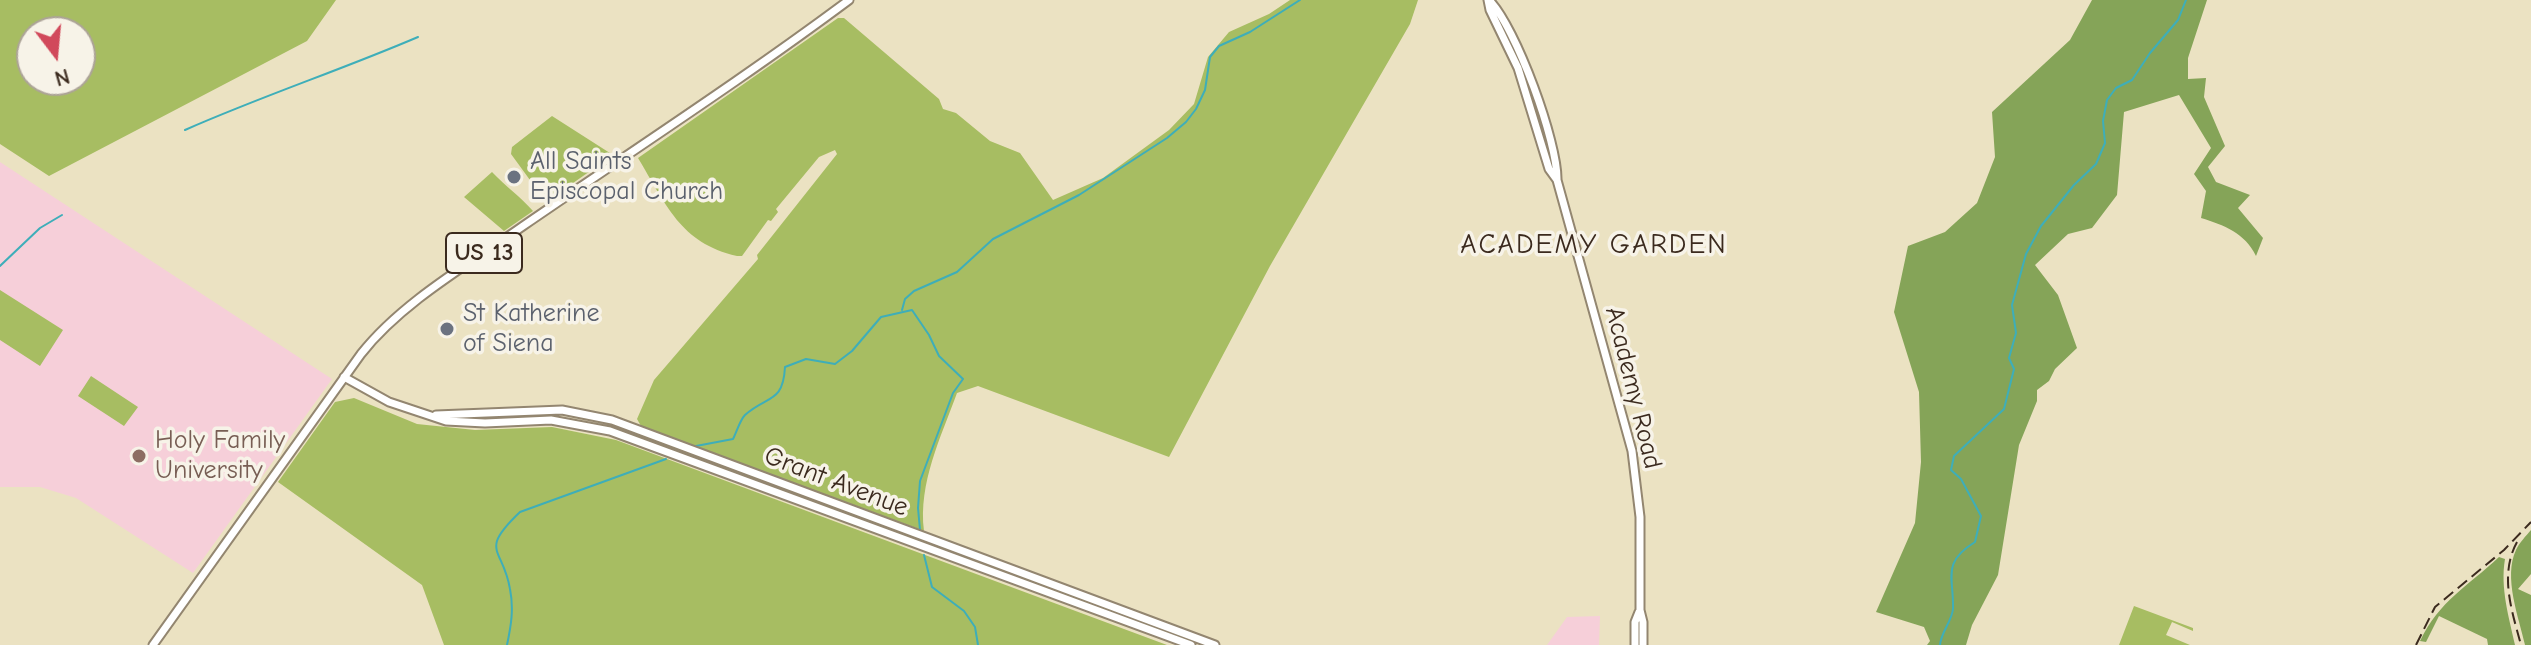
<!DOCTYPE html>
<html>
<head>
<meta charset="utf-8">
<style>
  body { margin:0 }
  #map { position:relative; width:2531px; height:645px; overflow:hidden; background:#ebe2c2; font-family:"Comic Neue",sans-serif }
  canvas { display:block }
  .north { position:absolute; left:16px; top:16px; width:80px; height:80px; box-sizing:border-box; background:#f7f3e8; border:2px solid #aca397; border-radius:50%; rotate:164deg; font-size:22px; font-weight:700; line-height:32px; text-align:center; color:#3b2a1e }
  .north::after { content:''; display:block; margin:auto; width:28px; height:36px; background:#d1495b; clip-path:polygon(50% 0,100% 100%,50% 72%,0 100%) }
</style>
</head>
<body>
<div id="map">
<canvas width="2531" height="645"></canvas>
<div class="north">N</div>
</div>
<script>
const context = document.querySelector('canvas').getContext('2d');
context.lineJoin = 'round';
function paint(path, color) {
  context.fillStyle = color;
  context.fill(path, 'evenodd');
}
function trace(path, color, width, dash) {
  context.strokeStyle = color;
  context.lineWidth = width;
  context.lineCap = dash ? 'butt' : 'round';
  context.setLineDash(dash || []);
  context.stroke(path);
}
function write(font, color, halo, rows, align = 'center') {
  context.font = font + ' "Comic Neue",sans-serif';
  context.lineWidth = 7;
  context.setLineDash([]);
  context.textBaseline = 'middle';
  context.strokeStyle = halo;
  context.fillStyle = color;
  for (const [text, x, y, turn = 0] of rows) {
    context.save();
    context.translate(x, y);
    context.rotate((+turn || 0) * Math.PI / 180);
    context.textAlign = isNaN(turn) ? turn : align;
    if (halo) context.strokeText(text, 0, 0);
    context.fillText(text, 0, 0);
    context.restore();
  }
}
paint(new Path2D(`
  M 0,162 L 332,379 L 193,573 L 76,498 L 40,487 L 0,487 Z
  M 1600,616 L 1599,645 L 1547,645 L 1567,617 Z`), '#f6cfd9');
paint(new Path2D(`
  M 0,0 L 336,0 L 307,41 L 49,176 L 0,144 ZM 80,32 L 80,80 L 32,80 L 32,32 Z
  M 1290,0 L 1418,0 L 1410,24 L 1270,266 L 1169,457 L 978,386 L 957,393 C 941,437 918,483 924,531 L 641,426 L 637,419 L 654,380 L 758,259 L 757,255 L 837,154 L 835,150 L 819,157 L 776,209 L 778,212 L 771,221 L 768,220 L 742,256 L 737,256 C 680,243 666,204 638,158 L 838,18 L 844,18 L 939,99 L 943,109 L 956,113 L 990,141 L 1020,153 L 1053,200 L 1103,178 L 1169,130 L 1194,104 L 1208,57 L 1229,32 L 1269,14 Z
  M 552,116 L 613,155 L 546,202 L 511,154 L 512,147 Z
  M 492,172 C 506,187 520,196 533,211 L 504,231 L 464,197 Z
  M 0,290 L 63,330 L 40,366 L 0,340 Z
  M 91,376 L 138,407 L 124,426 L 78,396 Z
  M 354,398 L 417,424 L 475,430 L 552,427 L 616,440 L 1167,645 L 444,645 L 422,585 L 278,482 L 335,402 Z
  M 2134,606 L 2193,628 L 2193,631 L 2172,622 L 2166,635 L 2190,645 L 2119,645 Z`), '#a7bd62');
paint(new Path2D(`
  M 2092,0 L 2207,0 L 2188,58 L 2188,79 L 2206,78 L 2204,97 L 2225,146 L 2208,167 L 2216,182 L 2250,195 L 2238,208 L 2263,238 L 2256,256 C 2245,233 2224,225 2201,218 L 2206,191 L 2194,174 L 2211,148 L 2179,95 L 2124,112 L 2117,195 L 2092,228 L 2068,234 L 2035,265 L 2058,295 L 2077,348 L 2055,369 L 2049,381 L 2037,390 L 2037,401 L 2019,445 L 1998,575 L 1972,625 L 1966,645 L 1927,645 L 1930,641 L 1924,627 L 1876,612 L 1915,523 L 1921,462 L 1919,392 L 1894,312 L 1908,246 L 1945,232 L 1977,203 L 1995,157 L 1992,112 L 2070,40 Z
  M 2531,530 L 2531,574 L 2518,589 L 2531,595 L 2531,645 L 2525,645 C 2519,618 2503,577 2516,550 C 2519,543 2526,536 2531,530 Z
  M 2499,557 L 2505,559 C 2500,588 2509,617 2515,645 L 2488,645 L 2487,639 L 2439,616 L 2426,642 L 2420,641 C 2440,600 2467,587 2499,557 Z`), '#85a458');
trace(new Path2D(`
  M 185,130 C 262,96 341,70 418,37
  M 0,266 L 40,228 L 62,215
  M 902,310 L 905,299 L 914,291 L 957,272 L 993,239 L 1079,195 L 1167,138 L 1186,122 L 1196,109 L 1205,90 L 1210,57 L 1219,46 L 1250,32 L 1300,0
  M 696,446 L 733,439 C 737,431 740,420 745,415 C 767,395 783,404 785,367 L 806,359 L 835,364 L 852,351 L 881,317 L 912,310 L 929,335 L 939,356 L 963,379 L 953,393 L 920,481 L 918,508 L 920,530
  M 924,555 L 932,587 L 964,611 L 975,627 L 978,645
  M 507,645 C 511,626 514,609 510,589 C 503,547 478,552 520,512 L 666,459
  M 1940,645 C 1941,632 1952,621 1953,609 C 1954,577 1941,563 1975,542 L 1981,516 L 1961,479 L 1951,470 L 1954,456 L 2004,409 L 2014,369 L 2009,358 L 2016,333 L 2012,305 L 2026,254 L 2041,226 L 2074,185 L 2096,164 L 2105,143 L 2103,121 L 2107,100 L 2116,88 L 2132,80 L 2150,53 L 2178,20 L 2186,0`), '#3eaeb9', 2);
const major = new Path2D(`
  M 1488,0 L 1490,10 L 1518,68 L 1549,169 L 1557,180
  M 1489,0 C 1516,27 1558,143 1557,180 L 1632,451 L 1640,517 L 1640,610 L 1643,622 L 1643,645
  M 344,377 L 389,402 L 446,421 L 485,423 L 551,420 L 610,431 L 1191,645
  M 436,415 L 562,410 L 612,420 L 1215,645
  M 153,645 L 361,354 C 402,302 469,264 523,226 C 632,151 743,79 849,0
  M 1635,645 L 1635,622 L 1639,612`);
trace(major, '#938670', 11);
trace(major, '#fff', 7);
trace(new Path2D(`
  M 2517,542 C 2499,575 2512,611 2521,645
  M 2416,645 L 2435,607 L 2504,550 L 2531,522`), '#3b2a1e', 2, [12, 6]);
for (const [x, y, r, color] of [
  [514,177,8,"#6b7280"],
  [447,329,8,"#6b7280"],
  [139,456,8,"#8d6e63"]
]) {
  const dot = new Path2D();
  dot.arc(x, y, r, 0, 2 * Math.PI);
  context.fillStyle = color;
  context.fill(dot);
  trace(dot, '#f7f3e8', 3);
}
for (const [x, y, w] of [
  [484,253,76]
]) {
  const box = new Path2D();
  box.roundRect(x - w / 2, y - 20, w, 40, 6);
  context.fillStyle = '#f7f3e8';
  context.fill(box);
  trace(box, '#3b2a1e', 2);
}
write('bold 24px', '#3b2a1e', null, [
  ["US 13",484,253]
]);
write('26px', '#5b616d', '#f7f3e8', [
  ["All Saints",530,162],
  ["Episcopal Church",530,192],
  ["St Katherine",463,314],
  ["of Siena",463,344]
], 'left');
write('26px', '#3b2a1e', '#f7f3e8', [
  ["Academy Road",1633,388,76],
  ["Grant Avenue",836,482,21]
]);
write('26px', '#785e54', '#f7f3e8', [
  ["Holy Family",155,441],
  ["University",155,471]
], 'left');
context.letterSpacing = '2px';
write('28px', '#3b2a1e', '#f7f3e8', [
  ["ACADEMY GARDEN",1594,245]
]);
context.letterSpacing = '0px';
</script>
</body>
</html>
